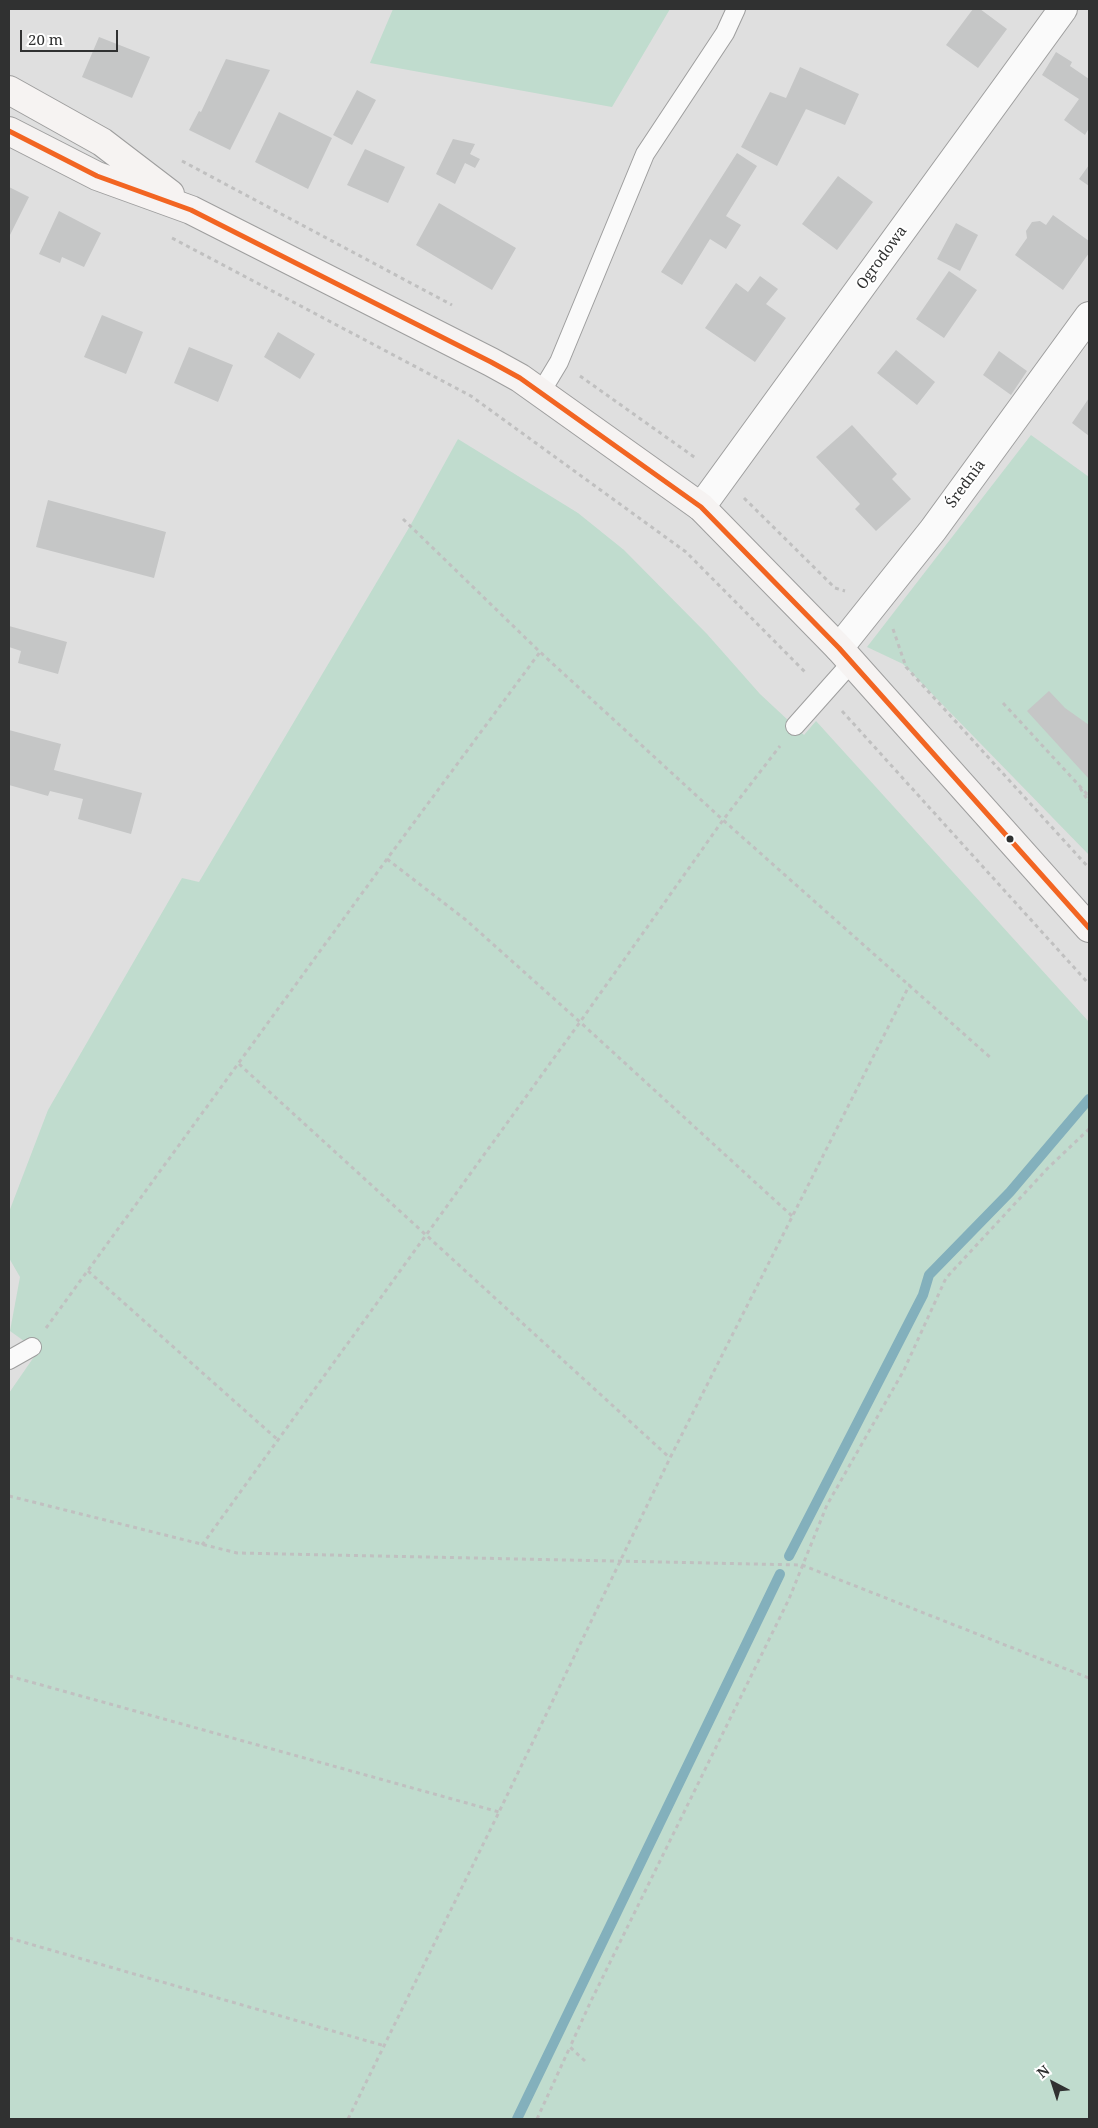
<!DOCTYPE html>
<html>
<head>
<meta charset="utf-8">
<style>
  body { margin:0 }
  #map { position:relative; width:1098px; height:2128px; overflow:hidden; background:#dfdfdf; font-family:"Noto Serif",serif }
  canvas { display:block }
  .frame { position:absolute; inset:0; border:10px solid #303131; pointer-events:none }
  .north { position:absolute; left:1028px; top:2058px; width:50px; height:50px; -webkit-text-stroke:4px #fff; paint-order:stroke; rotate:320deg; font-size:14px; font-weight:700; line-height:20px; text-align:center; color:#303131 }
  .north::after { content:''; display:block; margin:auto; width:18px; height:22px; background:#303131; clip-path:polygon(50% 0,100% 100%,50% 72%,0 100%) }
  .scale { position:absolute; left:20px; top:30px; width:98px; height:22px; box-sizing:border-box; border:2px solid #303131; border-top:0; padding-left:6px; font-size:15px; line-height:18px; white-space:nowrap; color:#303131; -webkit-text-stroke:4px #fff; paint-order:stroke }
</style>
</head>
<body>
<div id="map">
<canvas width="1098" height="2128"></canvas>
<div class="frame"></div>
<div class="north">N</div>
<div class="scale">20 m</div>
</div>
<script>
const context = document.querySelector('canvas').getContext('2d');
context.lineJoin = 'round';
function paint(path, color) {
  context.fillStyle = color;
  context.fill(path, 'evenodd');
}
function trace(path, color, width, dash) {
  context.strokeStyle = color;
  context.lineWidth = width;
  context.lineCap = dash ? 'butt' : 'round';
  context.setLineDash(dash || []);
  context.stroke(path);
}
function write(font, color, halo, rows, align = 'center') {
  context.font = font + ' "Noto Serif",serif';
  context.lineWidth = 4;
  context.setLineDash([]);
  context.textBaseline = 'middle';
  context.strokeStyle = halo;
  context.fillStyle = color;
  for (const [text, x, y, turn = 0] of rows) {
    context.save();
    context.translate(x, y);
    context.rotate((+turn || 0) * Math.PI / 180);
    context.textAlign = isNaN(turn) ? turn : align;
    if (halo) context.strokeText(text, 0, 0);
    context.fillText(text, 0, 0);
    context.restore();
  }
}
paint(new Path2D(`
  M 393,9 L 670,9 L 612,107 L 370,63 Z
  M 1031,435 L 1089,477 L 1089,855 L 903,664 L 867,647 Z
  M 458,439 L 578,513 L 624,550 L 707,634 L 760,694 L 804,735 L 816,721 L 1089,1022 L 1089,2119 L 9,2119 L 9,1393 L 38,1351 L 10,1331 L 20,1277 L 9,1258 L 9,1212 L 48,1110 L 182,878 L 199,882 L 410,526 Z`), '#c0dcce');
trace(new Path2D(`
  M 789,1556 L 923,1295 L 929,1275 L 1010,1192 L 1089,1099
  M 517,2119 L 780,1574`), '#83b0bc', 10);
paint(new Path2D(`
  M 973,9 L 980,9 L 1007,29 L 978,68 L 946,45 Z
  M 99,37 L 150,57 L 132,98 L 82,77 Z
  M 1056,52 L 1072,62 L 1070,66 L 1089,79 L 1089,128 L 1085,135 L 1064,120 L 1079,99 L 1042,75 Z
  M 226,59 L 270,70 L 230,150 L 189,130 L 199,111 L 201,112 Z
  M 800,67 L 859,94 L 845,125 L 806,109 L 777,166 L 741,147 L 770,92 L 786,98 Z
  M 357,90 L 376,100 L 352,145 L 333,135 Z
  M 279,112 L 332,138 L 308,189 L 255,162 Z
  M 453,139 L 475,144 L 470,154 L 480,159 L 475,168 L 465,163 L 455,184 L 436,174 Z
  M 365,149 L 405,167 L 388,203 L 347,185 Z
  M 737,153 L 757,166 L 726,216 L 741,225 L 726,249 L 710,239 L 682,285 L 661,272 Z
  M 1089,165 L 1089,186 L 1079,179 Z
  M 838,176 L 873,202 L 837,250 L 802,224 Z
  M 9,187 L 29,197 L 9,237 Z
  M 439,203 L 516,248 L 492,290 L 416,245 Z
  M 59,211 L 101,233 L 84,267 L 62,257 L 60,263 L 39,254 Z
  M 1053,215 L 1089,241 L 1089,253 L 1063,290 L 1015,255 L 1027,238 L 1026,231 L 1032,222 L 1040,221 L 1046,225 Z
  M 956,223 L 978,235 L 960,271 L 937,259 Z
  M 949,271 L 977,290 L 944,338 L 916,319 Z
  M 760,276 L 778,289 L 766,304 L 786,318 L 755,362 L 705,328 L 736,283 L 748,292 Z
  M 102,315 L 143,332 L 126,374 L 84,357 Z
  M 278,332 L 315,354 L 300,379 L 264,357 Z
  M 189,347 L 233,365 L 218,402 L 174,383 Z
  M 896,350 L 935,382 L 917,405 L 877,373 Z
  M 999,351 L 1027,371 L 1011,395 L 983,375 Z
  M 1089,398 L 1089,436 L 1072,423 Z
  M 852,425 L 897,474 L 892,479 L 911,499 L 876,531 L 855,509 L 860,504 L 816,457 Z
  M 48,500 L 166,532 L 154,578 L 36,547 Z
  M 9,626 L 67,642 L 58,674 L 18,663 L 21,651 L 9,647 Z
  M 1049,691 L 1065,708 L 1089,725 L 1089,779 L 1027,711 Z
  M 9,730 L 61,744 L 54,770 L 142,793 L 131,834 L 78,819 L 83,799 L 50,791 L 48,796 L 9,785 Z`), '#c5c6c6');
const lane = new Path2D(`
  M 541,392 L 559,362 L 645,154 L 725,33 L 736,9
  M 795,726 L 851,663
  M 9,1360 L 32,1347`);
const street = new Path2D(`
  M 701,507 L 1063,9
  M 839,648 L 933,530 L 1089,316`);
const secondary = new Path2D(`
  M 9,90 L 102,142 L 170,194
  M 9,131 L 97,176 L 191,210 L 491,362 L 520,378 L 701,507 L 839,648 L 1089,928`);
trace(lane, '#9e9e9e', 20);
trace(street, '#9e9e9e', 30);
trace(secondary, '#9e9e9e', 30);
trace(new Path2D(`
  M 182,161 L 452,305
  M 172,238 L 471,396 L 686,552 L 807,674
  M 580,376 L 697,459
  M 744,498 L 835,588 L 845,591
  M 403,519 L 540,652 L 723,820 L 992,1059
  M 893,629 L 906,667 L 1089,868
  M 1003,703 L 1087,794 L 1089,792
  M 842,711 L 1089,984
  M 1080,788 L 1089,802
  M 387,859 L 466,920 L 580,1022 L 792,1216
  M 239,1064 L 670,1458
  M 88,1271 L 278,1440
  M 46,1328 L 387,859 L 540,652
  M 9,1496 L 237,1553 L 802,1565 L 1089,1678
  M 202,1545 L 580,1022 L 723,820 L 780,746
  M 9,1676 L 499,1812
  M 9,1938 L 385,2046
  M 585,2061 L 570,2047 L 590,2003 L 789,1599 L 827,1505 L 904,1370 L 946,1278 L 1047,1169 L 1089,1129
  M 348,2119 L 499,1812 L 670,1458 L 910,984
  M 537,2119 L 570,2047`), '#c0c0c0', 3, [4, 4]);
trace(lane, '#fafafa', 18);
trace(street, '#fafafa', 28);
trace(secondary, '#f6f3f2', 28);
trace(new Path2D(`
  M 9,131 L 97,176 L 191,210 L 491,362 L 520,378 L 701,507 L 839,648 L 1089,928`), '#f26522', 5);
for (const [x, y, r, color] of [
  [1010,839,4.5,"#303131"]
]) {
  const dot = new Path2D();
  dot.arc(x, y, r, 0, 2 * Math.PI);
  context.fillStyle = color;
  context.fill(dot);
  trace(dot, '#fff', 2);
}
write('15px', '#303131', '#fff', [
  ["Ogrodowa",882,258,-54],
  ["Średnia",966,484,-54]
]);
</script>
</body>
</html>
